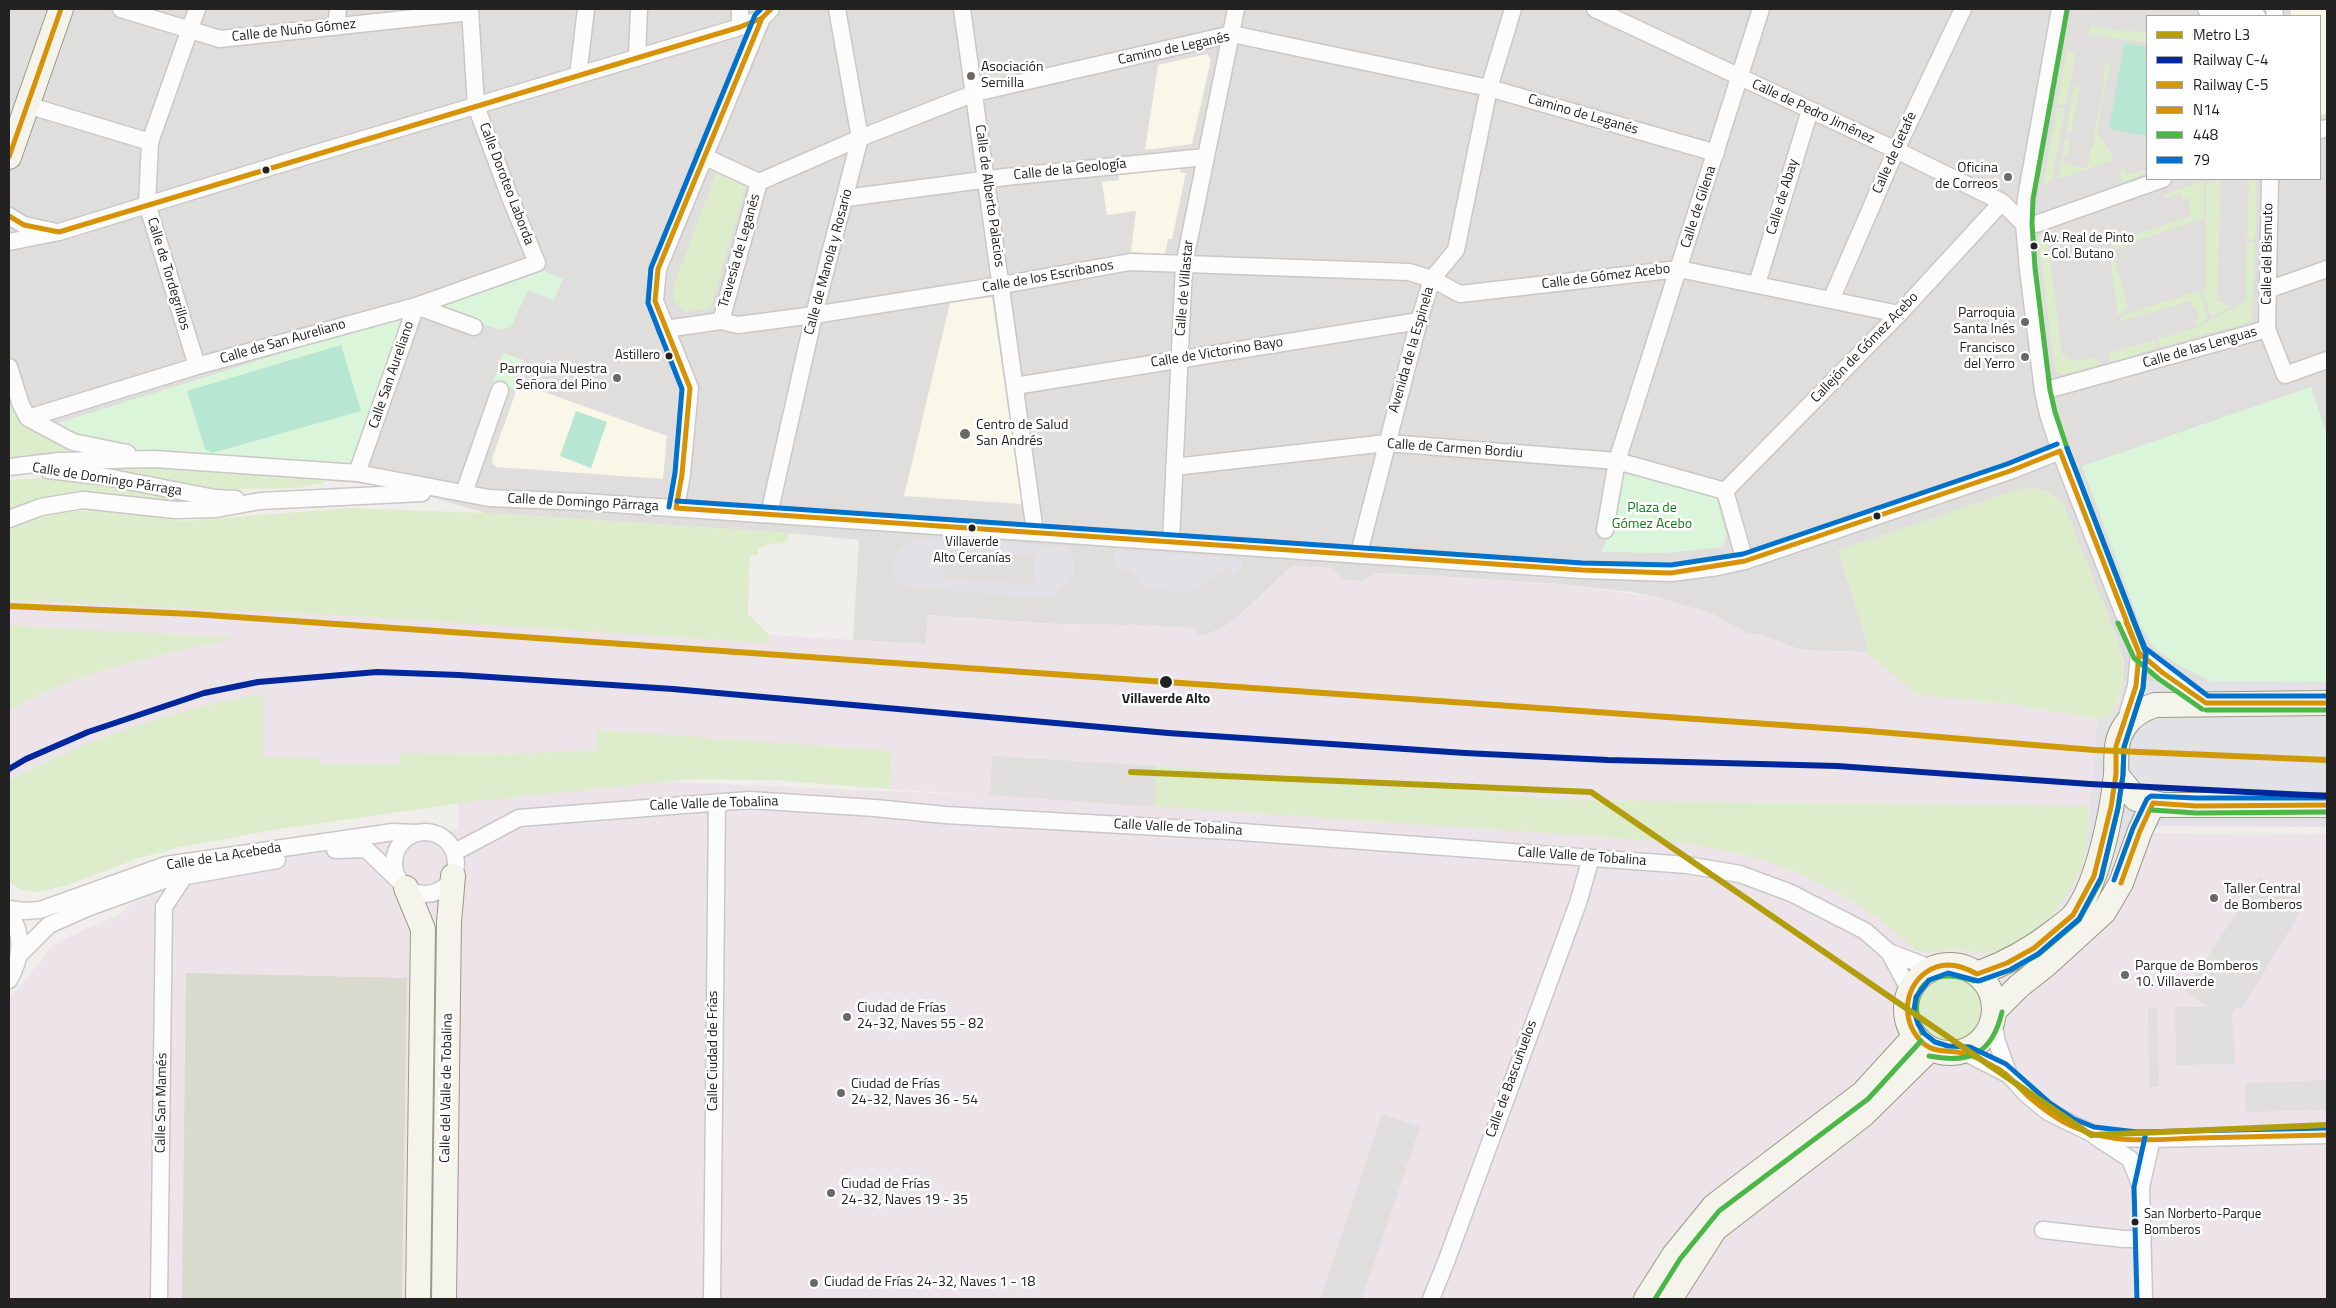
<!DOCTYPE html>
<html>
<head>
<meta charset="utf-8">
<style>
  body { margin:0 }
  #map { position:relative; width:2336px; height:1308px; overflow:hidden; background:#f0eeeb; font-family:"Titillium Web",sans-serif }
  canvas { display:block }
  .frame { position:absolute; inset:0; border:10px solid #222; pointer-events:none }
  .legend { position:absolute; left:2146px; top:15px; width:175px; height:165px; box-sizing:border-box; background:#fff; border:1px solid #a7a7a7; margin:0; padding:6px 9px; list-style:none; font-size:15px; color:#222 }
  .legend li { display:flex; align-items:center; gap:10px; height:25px }
  .legend b { width:25px; border:1px solid #a7a7a7 }
</style>
</head>
<body>
<div id="map">
<canvas width="2336" height="1308"></canvas>
<div class="frame"></div>
<ul class="legend">
<li><b style="height:6px;background:#b29d0c"></b>Metro L3</li>
<li><b style="height:6px;background:#00289c"></b>Railway C-4</li>
<li><b style="height:6px;background:#cf9907"></b>Railway C-5</li>
<li><b style="height:6px;background:#d79205"></b>N14</li>
<li><b style="height:6px;background:#4ab747"></b>448</li>
<li><b style="height:6px;background:#0072ce"></b>79</li>
</ul>
</div>
<script>
const context = document.querySelector('canvas').getContext('2d');
context.lineJoin = 'round';
function paint(path, color) {
  context.fillStyle = color;
  context.fill(path, 'evenodd');
}
function trace(path, color, width, dash) {
  context.strokeStyle = color;
  context.lineWidth = width;
  context.lineCap = dash ? 'butt' : 'round';
  context.setLineDash(dash || []);
  context.stroke(path);
}
function write(font, color, halo, rows, align = 'center') {
  context.font = font + ' "Titillium Web",sans-serif';
  context.lineWidth = 5;
  context.setLineDash([]);
  context.textBaseline = 'middle';
  context.strokeStyle = halo;
  context.fillStyle = color;
  for (const [text, x, y, turn = 0] of rows) {
    context.save();
    context.translate(x, y);
    context.rotate((+turn || 0) * Math.PI / 180);
    context.textAlign = isNaN(turn) ? turn : align;
    if (halo) context.strokeText(text, 0, 0);
    context.fillText(text, 0, 0);
    context.restore();
  }
}
paint(new Path2D(`
  M 9,9 L 2327,9 L 2327,682 L 2127,681 L 2123,683 L 2124,662 L 2117,639 L 2063,504 L 2050,493 L 2036,488 L 2020,489 L 1838,550 L 1868,647 L 1865,652 L 1801,650 L 1761,635 L 1747,633 L 1710,613 L 1656,597 L 1632,592 L 1558,584 L 1419,575 L 1377,573 L 1363,581 L 1343,580 L 1330,568 L 1292,566 L 1234,620 L 1222,628 L 1207,634 L 1197,636 L 1197,627 L 1132,622 L 1132,625 L 1056,624 L 928,615 L 926,644 L 853,640 L 859,540 L 789,533 L 486,513 L 393,486 L 199,470 L 134,450 L 48,437 L 9,378 ZM 2147,16 L 2320,16 L 2320,179 L 2147,179 Z`), '#dfdedc');
paint(new Path2D(`
  M 1292,566 L 1331,568 L 1343,580 L 1363,581 L 1377,573 L 1419,575 L 1558,584 L 1656,597 L 1710,613 L 1747,633 L 1761,635 L 1801,650 L 1865,652 L 1918,695 L 2011,704 L 2098,719 L 2327,816 L 2086,807 L 1563,800 L 1429,786 L 1254,778 L 1248,772 L 992,757 L 990,795 L 1868,832 L 2327,834 L 2327,1299 L 9,1299 L 9,1000 L 54,944 L 121,913 L 168,870 L 458,829 L 458,773 L 979,795 L 889,789 L 891,751 L 760,743 L 505,754 L 402,753 L 401,770 L 9,831 L 9,569 L 704,621 L 769,635 L 926,644 L 928,615 L 1056,624 L 1132,625 L 1132,621 L 1197,626 L 1197,635 L 1207,634 L 1222,628 L 1234,620 Z`), '#ede4e9');
paint(new Path2D(`
  M 2291,9 L 2327,9 L 2327,113 L 2320,116 L 2320,16 L 2291,16 Z
  M 1207,54 L 1211,59 L 1192,144 L 1145,150 L 1158,65 Z
  M 1181,168 L 1180,173 L 1186,173 L 1172,239 L 1168,239 L 1165,254 L 1131,252 L 1136,211 L 1107,215 L 1102,182 L 1119,180 L 1119,175 Z
  M 992,297 L 1022,504 L 904,496 L 950,303 Z
  M 519,383 L 667,436 L 663,479 L 497,467 L 493,464 L 492,459 Z`), '#f8f7e8');
paint(new Path2D(`
  M 186,973 L 407,978 L 402,1299 L 182,1299 Z`), '#d9d9cd');
paint(new Path2D(`
  M 2090,25 L 2124,32 L 2124,30 L 2147,33 L 2147,43 L 2088,34 Z
  M 2067,51 L 2076,52 L 2066,106 L 2057,104 Z
  M 2106,61 L 2110,63 L 2097,132 L 2110,151 L 2113,160 L 2058,179 L 2065,138 L 2070,139 L 2068,155 L 2065,154 L 2063,164 L 2087,168 L 2091,148 L 2093,148 L 2096,134 L 2094,133 L 2105,81 L 2103,81 Z
  M 2074,86 L 2080,87 L 2071,133 L 2066,132 Z
  M 2057,107 L 2065,109 L 2052,181 L 2043,185 Z
  M 2125,168 L 2127,175 L 2144,170 L 2146,174 L 2123,182 L 2119,170 Z
  M 717,170 L 747,182 L 713,301 L 708,309 L 684,312 L 673,300 L 674,285 Z
  M 2221,179 L 2217,301 L 2224,302 L 2224,305 L 2232,305 L 2211,317 L 2203,291 L 2206,289 L 2206,184 Z
  M 2245,179 L 2257,179 L 2255,239 L 2247,239 L 2249,184 Z
  M 2204,181 L 2203,218 L 2115,249 L 2108,241 L 2105,226 L 2113,242 L 2191,216 L 2188,198 L 2183,199 L 2180,193 L 2165,199 L 2163,195 Z
  M 2047,234 L 2062,354 L 2074,361 L 2098,358 L 2099,364 L 2062,375 L 2055,371 L 2038,237 Z
  M 2247,242 L 2255,242 L 2252,321 L 2160,347 L 2158,339 L 2198,327 L 2246,301 Z
  M 2109,249 L 2112,252 L 2128,308 L 2118,316 Z
  M 2200,291 L 2208,319 L 2196,326 L 2194,322 L 2200,319 L 2196,307 L 2193,307 L 2191,301 L 2117,322 L 2130,312 Z
  M 2155,340 L 2157,348 L 2110,362 L 2109,353 Z
  M 9,378 L 18,409 L 79,451 L 73,453 L 9,458 Z
  M 69,465 L 138,465 L 324,479 L 324,483 L 297,488 L 211,490 Z
  M 45,478 L 74,479 L 183,498 L 201,505 L 67,496 L 26,503 L 9,510 L 9,480 Z
  M 2031,487 L 2046,491 L 2063,504 L 2117,639 C 2127,672 2128,689 2108,718 L 2098,719 L 2011,704 L 1917,695 L 1865,652 L 1868,647 L 1838,550 L 2020,489 Z
  M 350,508 L 486,513 L 789,533 L 787,543 L 769,544 L 758,549 L 758,555 L 750,555 L 748,614 L 769,635 L 769,643 L 353,616 L 9,600 L 9,529 L 43,516 L 70,511 L 99,510 L 183,521 Z
  M 9,625 L 236,638 C 158,655 78,671 9,711 Z
  M 263,694 L 263,757 L 320,758 L 321,764 L 400,764 L 401,753 L 505,754 L 596,750 L 598,730 L 891,751 L 889,789 L 774,780 L 692,779 L 477,801 L 273,830 L 176,848 L 136,859 L 65,886 L 37,892 L 22,890 L 9,882 L 9,781 C 86,739 177,708 263,694 Z
  M 992,756 L 1248,772 L 1254,778 L 1429,786 L 1563,800 L 2089,806 C 2088,823 2089,842 2084,859 C 2073,898 2031,946 1989,953 C 1978,955 1967,949 1956,949 C 1944,948 1929,955 1918,951 C 1907,945 1889,926 1877,918 C 1846,896 1813,878 1777,865 C 1716,842 1651,841 1588,836 L 990,795 Z
  M1915 1012a35 35 0 1 1 70 0a35 35 0 1 1-70 0Z`), '#ddeccb');
paint(new Path2D(`
  M 544,271 L 563,279 L 554,300 L 528,290 L 511,327 L 500,330 L 437,308 L 437,306 Z
  M 404,315 L 356,457 L 351,464 L 344,466 L 134,450 L 81,438 L 58,423 Z
  M 503,353 L 524,360 L 513,389 L 493,382 Z
  M 2311,387 L 2327,435 L 2327,682 L 2210,681 L 2177,664 L 2154,648 L 2141,626 L 2082,466 Z
  M 1624,472 L 1716,495 L 1726,534 L 1723,547 L 1664,553 L 1601,552 L 1610,534 Z`), '#daf5da');
paint(new Path2D(`
  M 2124,43 L 2147,47 L 2147,136 L 2109,129 Z
  M 341,345 L 361,411 L 212,453 L 205,449 L 187,391 Z
  M 576,411 L 607,422 L 591,468 L 560,456 Z`), '#b7e6d2');
paint(new Path2D(`
  M 2074,9 L 2092,9 L 2089,34 L 2114,38 L 2111,58 L 2067,51 Z
  M 2113,162 L 2120,181 L 2046,207 L 2039,201 L 2042,188 Z
  M 2181,179 L 2196,179 L 2090,215 L 2088,210 Z
  M 2102,219 L 2114,318 L 2106,320 L 2093,222 Z
  M 2087,233 L 2102,353 L 2098,354 L 2083,234 Z
  M 2278,303 L 2295,352 L 2291,354 L 2274,304 Z
  M 2232,343 L 2234,348 L 2247,345 L 2254,350 L 2255,353 L 2254,369 L 2239,405 L 2082,456 L 2072,423 L 2060,399 L 2208,355 L 2078,391 L 2076,387 Z
  M 1130,568 L 1136,578 L 1157,590 L 1184,592 L 1199,588 L 1228,568 L 1234,575 L 1205,596 L 1191,600 L 1155,601 L 1144,597 L 1132,588 L 1120,572 Z
  M 1254,577 L 1262,584 L 1229,613 L 1208,627 L 1198,628 L 1138,625 L 1130,622 L 1118,608 L 1127,601 L 1143,613 L 1198,616 L 1207,614 L 1220,606 Z
  M 992,756 L 1156,766 L 1155,807 L 990,795 Z
  M 2260,877 L 2304,906 L 2241,1010 L 2237,1007 L 2232,1014 L 2235,1064 L 2176,1065 L 2175,1007 L 2208,1007 L 2185,991 Z
  M 2148,1008 L 2158,1008 L 2159,1087 L 2149,1087 Z
  M 2327,1080 L 2327,1110 L 2246,1112 L 2245,1083 Z
  M 1382,1114 L 1420,1127 L 1362,1299 L 1320,1299 Z`), '#e0dfde');
paint(new Path2D(`
  M 924,538 L 1060,546 L 1067,549 L 1072,556 L 1075,563 L 1074,573 L 1068,584 L 1052,596 L 1043,598 L 904,587 L 895,580 L 892,570 L 893,560 L 905,544 ZM 945,550 L 1035,555 L 1033,584 L 943,579 Z
  M 1118,550 L 1239,558 L 1243,563 L 1241,568 L 1234,575 L 1228,568 L 1199,588 L 1184,592 L 1157,590 L 1142,584 L 1130,568 L 1120,572 L 1115,560 L 1114,553 Z
  M 2127,681 L 2327,682 L 2327,827 L 2160,826 L 2152,831 L 2139,869 L 2087,840 L 2098,719 L 2108,717 L 2119,702 L 2123,683 Z`), '#e2e1e5');
const minor = new Path2D(`
  M 121,9 L 220,39 L 470,12
  M 197,9 L 150,142 L 147,204 L 197,366
  M 962,9 L 1035,532
  M 1595,9 L 1896,150 L 2002,202 L 2024,224
  M 2060,9 L 2026,198 L 2024,224 L 2028,269 L 2043,391 L 2048,414 L 2060,451 L 2139,653 L 2136,686 L 2125,723
  M 2206,9 L 2257,16
  M 2274,9 L 2275,16
  M 336,27 L 338,9
  M 740,27 L 740,9
  M 637,58 L 639,9
  M 578,75 L 586,9
  M 27,105 L 150,142
  M 2320,130 L 2327,128
  M 703,156 L 759,182 L 860,138 L 975,93 L 1232,34 L 1489,88 L 1716,153
  M 2270,179 L 2267,329 L 2285,375 L 2327,360
  M 846,198 L 1005,177 L 1205,157
  M 9,216 L 24,225 L 52,231
  M 2024,224 L 2036,224 L 2163,179
  M 9,242 L 59,232 L 310,155 L 740,27 L 762,18 L 771,9
  M 1757,284 L 1810,110
  M 2267,290 L 2327,269
  M 1831,300 L 1896,150 L 1963,9
  M 721,321 L 759,182
  M 665,329 L 721,321 L 738,325 L 814,315 L 1002,285 L 1130,262 L 1409,272 L 1432,279 L 1460,294 L 1679,269 L 1899,314
  M 9,367 L 21,405 L 28,418 L 73,442 L 127,453
  M 1015,386 L 1419,321
  M 2043,391 L 2267,329
  M 28,418 L 197,366 L 416,306 L 537,263 L 509,195 L 476,106 L 470,9
  M 9,467 L 60,461 L 154,459 L 357,473 L 489,498 L 584,502 L 1582,570 L 1671,573 L 1718,567 L 1745,561 L 2010,471 L 2060,451
  M 1174,467 L 1387,443 L 1617,461 L 1725,491
  M 48,470 L 107,477 L 215,498 L 236,499
  M 357,473 L 416,306 L 474,327
  M 1725,491 L 1899,314 L 2002,202
  M 1725,491 L 1745,561
  M 464,493 L 500,390
  M 676,508 L 682,474 L 690,388 L 655,301 L 658,269 L 762,18
  M 769,514 L 814,315 L 860,138 L 837,9
  M 9,519 L 41,507 L 83,500 L 175,510 L 216,509 L 260,501 L 422,493
  M 1605,530 L 1617,461 L 1761,9
  M 1171,541 L 1184,265 L 1236,9
  M 1359,553 L 1419,321 L 1432,279 L 1456,250 L 1489,88 L 1513,9
  M 2139,653 L 2163,673 L 2206,703
  M394 863a31 31 0 1 1 62 0a31 31 0 1 1-62 0Z
  M 335,850 L 366,849 L 398,880
  M 455,852 L 519,818 L 749,800 L 875,808 L 945,815 L 1228,831 L 1687,865 L 1740,874 L 1791,893 L 1865,931 L 1889,952
  M 9,909 L 23,911 L 40,910 L 166,865 L 393,832 L 415,833
  M 9,914 C 25,934 21,959 9,980
  M 19,955 L 49,925 L 87,908 L 164,880 L 277,860
  M 1910,991 L 1889,952 L 1933,969
  M 1993,1022 L 1997,1042 L 2009,1075
  M 1964,1052 L 2009,1075 L 2026,1094 L 2048,1112 L 2091,1133 L 2115,1138 L 2152,1139 L 2327,1135
  M 2096,1137 L 2130,1159 L 2141,1187
  M 2043,1230 L 2124,1239 L 2143,1239
  M 159,1299 L 164,907 L 185,875
  M 712,1299 L 717,802
  M 1431,1299 L 1446,1262 L 1578,903 L 1591,858
  M 2144,1299 L 2141,1187 L 2152,1139`);
const secondary = new Path2D(`
  M 9,157 L 61,9
  M 2116,774 L 2136,799 L 2163,805 L 2327,805
  M 406,888 L 423,929 L 418,1299
  M1906 1009a44 44 0 1 1 88 0a44 44 0 1 1-88 0Z
  M 1977,974 C 2007,963 2031,950 2056,930 C 2062,925 2069,921 2074,915 C 2098,884 2112,813 2116,774 C 2117,756 2114,741 2125,726 C 2132,715 2143,709 2155,705 L 2327,703
  M 1995,1010 L 2019,986 L 2047,964 L 2104,912 L 2121,883 L 2140,831 L 2153,803
  M 444,1299 L 449,922 L 453,876
  M 1646,1299 L 1674,1255 L 1714,1206 L 1863,1093 L 1915,1036
  M 1670,1299 L 1715,1229 L 1863,1115 L 1930,1049`);
trace(minor, '#c9c8c7', 19);
trace(secondary, '#999a82', 26);
trace(minor, '#fdfcfc', 16);
trace(secondary, '#f4f4ed', 24);
trace(new Path2D(`
  M 9,157 L 61,9
  M 9,216 L 24,225 L 59,232 L 740,27 L 762,18 L 771,9
  M 2060,451 L 2139,653 L 2136,686 L 2116,746 L 2116,774 L 2111,807 L 2094,876 L 2073,915 L 2034,948 L 2007,963 L 1977,974 C 1968,969 1959,965 1948,965 C 1915,966 1897,1004 1914,1032 C 1929,1057 1945,1048 1967,1054 C 1975,1056 1983,1061 1991,1065 C 2007,1072 2015,1084 2028,1096 C 2043,1109 2060,1122 2079,1129 C 2116,1145 2159,1139 2198,1138 C 2241,1137 2284,1136 2327,1135
  M 676,508 L 1582,570 L 1671,573 L 1745,561 L 2010,471 L 2060,451
  M 676,508 L 682,474 L 690,388 L 655,301 L 658,269 L 762,18
  M 2126,622 L 2139,653 L 2163,673 L 2206,703 L 2327,703
  M 2121,883 L 2140,831 L 2153,803 L 2196,806 L 2327,805`), '#d79205', 5);
trace(new Path2D(`
  M 2118,623 L 2134,658 L 2159,679 L 2202,709
  M 2206,710 L 2327,710
  M 2152,810 L 2196,813 L 2327,812
  M 1980,981 L 2010,970 L 2039,954 L 2079,920 L 2101,880 L 2118,808 L 2123,775 L 2124,747 L 2143,688 L 2146,654 L 2067,448 L 2055,412 L 2050,390 L 2035,268 L 2032,224 L 2033,199 L 2067,10
  M 1922,1033 C 1904,988 1930,965 1974,981
  M 1929,1056 C 1970,1064 1992,1054 2002,1012
  M 1655,1299 L 1680,1259 L 1719,1211 L 1868,1099 L 1921,1041`), '#4ab747', 5);
trace(new Path2D(`
  M 2067,448 L 2146,652 L 2143,688 L 2124,747 L 2123,775 L 2118,808 L 2101,878 L 2079,919 L 2038,954 L 2010,970 L 1978,981 L 1948,973 L 1929,980 L 1916,997 L 1914,1010 L 1918,1024 L 1925,1034 L 1935,1042 L 1948,1046 L 1970,1047 L 2006,1064 L 2050,1103 L 2074,1119 L 2094,1127 L 2137,1132 L 2327,1128
  M 677,501 L 1582,563 L 1671,565 L 1743,554 L 2007,464 L 2057,444
  M 669,507 L 675,473 L 682,389 L 648,303 L 651,268 L 755,15 L 761,9
  M 2133,619 L 2145,648 L 2208,696 L 2327,696
  M 2114,880 L 2133,828 L 2147,799 L 2151,796 L 2196,798 L 2327,798
  M 2137,1299 L 2134,1187 L 2145,1137`), '#0072ce', 5);
trace(new Path2D(`
  M 9,769 L 26,759 L 88,732 L 204,693 L 258,682 L 377,672 L 459,675 L 673,689 L 1168,733 L 1465,753 L 1608,760 L 1837,766 L 2090,784 L 2327,796`), '#00289c', 6);
trace(new Path2D(`
  M 9,606 L 193,614 L 1868,731 L 2094,750 L 2327,760`), '#cf9907', 6);
trace(new Path2D(`
  M 1131,772 L 1591,792 L 2091,1135 L 2327,1125`), '#b29d0c', 6);
for (const [x, y, r, color] of [
  [971,76,5,"#6a6968"],
  [266,170,4.5,"#222"],
  [2008,177,5,"#6a6968"],
  [2034,246,4.5,"#222"],
  [2025,322,5,"#6a6968"],
  [669,356,4.5,"#222"],
  [2025,357,5,"#6a6968"],
  [617,378,5,"#6a6968"],
  [965,434,6,"#6a6968"],
  [1877,516,4.5,"#222"],
  [972,528,4.5,"#222"],
  [1166,682,7,"#222"],
  [2214,898,5,"#6a6968"],
  [2125,975,5,"#6a6968"],
  [847,1017,5,"#6a6968"],
  [841,1093,5,"#6a6968"],
  [831,1193,5,"#6a6968"],
  [2135,1222,4.5,"#222"],
  [814,1283,5,"#6a6968"]
]) {
  const dot = new Path2D();
  dot.arc(x, y, r, 0, 2 * Math.PI);
  context.fillStyle = color;
  context.fill(dot);
  trace(dot, '#fff', 2);
}
write('13px', '#222', '#fff', [
  ["Av. Real de Pinto",2043,239],
  ["- Col. Butano",2043,255],
  ["Astillero",660,356,"right"],
  ["Villaverde",972,543,"center"],
  ["Alto Cercanías",972,559,"center"],
  ["San Norberto-Parque",2144,1215],
  ["Bomberos",2144,1231]
], 'left');
write('14px', '#222', '#fff', [
  ["Calle de Nuño Gómez",294,31,-6],
  ["Camino de Leganés",1174,49,-12],
  ["Calle de Pedro Jiménez",1813,112,25],
  ["Camino de Leganés",1583,115,16],
  ["Calle de Getafe",1895,153,-66],
  ["Calle de la Geología",1070,170,-6],
  ["Calle Doroteo Laborda",506,184,69],
  ["Calle de Alberto Palacios",989,196,82],
  ["Calle de Abay",1783,197,-73],
  ["Calle de Gilena",1699,207,-72],
  ["Travesía de Leganés",740,251,-74],
  ["Calle del Bismuto",2268,254,-89],
  ["Calle de Manola y Rosario",829,262,-75],
  ["Calle de Tordegrillos",168,274,73],
  ["Calle de los Escribanos",1048,277,-10],
  ["Calle de Gómez Acebo",1606,277,-7],
  ["Calle de Villastar",1185,288,-85],
  ["Calle de San Aureliano",283,342,-16],
  ["Callejón de Gómez Acebo",1865,348,-46],
  ["Calle de las Lenguas",2200,348,-16],
  ["Avenida de la Espinela",1412,350,-74],
  ["Calle de Victorino Bayo",1217,353,-9],
  ["Calle San Aureliano",392,375,-71],
  ["Calle de Carmen Bordiu",1455,449,4],
  ["Calle de Domingo Párraga",107,480,9],
  ["Calle de Domingo Párraga",583,503,3],
  ["Calle Valle de Tobalina",714,804,-2],
  ["Calle Valle de Tobalina",1178,828,3],
  ["Calle de La Acebeda",224,857,-9],
  ["Calle Valle de Tobalina",1582,857,4],
  ["Calle Ciudad de Frías",714,1051,-90],
  ["Calle de Bascuñuelos",1512,1079,-70],
  ["Calle del Valle de Tobalina",447,1088,-89],
  ["Calle San Mamés",162,1103,-89]
]);
write('14px', '#222', '#fff', [
  ["Asociación",981,68],
  ["Semilla",981,84],
  ["Oficina",1998,169,"right"],
  ["de Correos",1998,185,"right"],
  ["Parroquia",2015,314,"right"],
  ["Santa Inés",2015,330,"right"],
  ["Francisco",2015,349,"right"],
  ["del Yerro",2015,365,"right"],
  ["Parroquia Nuestra",607,370,"right"],
  ["Señora del Pino",607,386,"right"],
  ["Centro de Salud",976,426],
  ["San Andrés",976,442],
  ["Taller Central",2224,890],
  ["de Bomberos",2224,906],
  ["Parque de Bomberos",2135,967],
  ["10. Villaverde",2135,983],
  ["Ciudad de Frías",857,1009],
  ["24-32, Naves 55 - 82",857,1025],
  ["Ciudad de Frías",851,1085],
  ["24-32, Naves 36 - 54",851,1101],
  ["Ciudad de Frías",841,1185],
  ["24-32, Naves 19 - 35",841,1201],
  ["Ciudad de Frías 24-32, Naves 1 - 18",824,1283]
], 'left');
write('14px', '#0c8416', '#fff', [
  ["Plaza de",1652,509],
  ["Gómez Acebo",1652,525]
]);
write('bold 14px', '#222', '#fff', [
  ["Villaverde Alto",1166,700]
]);
</script>
</body>
</html>
